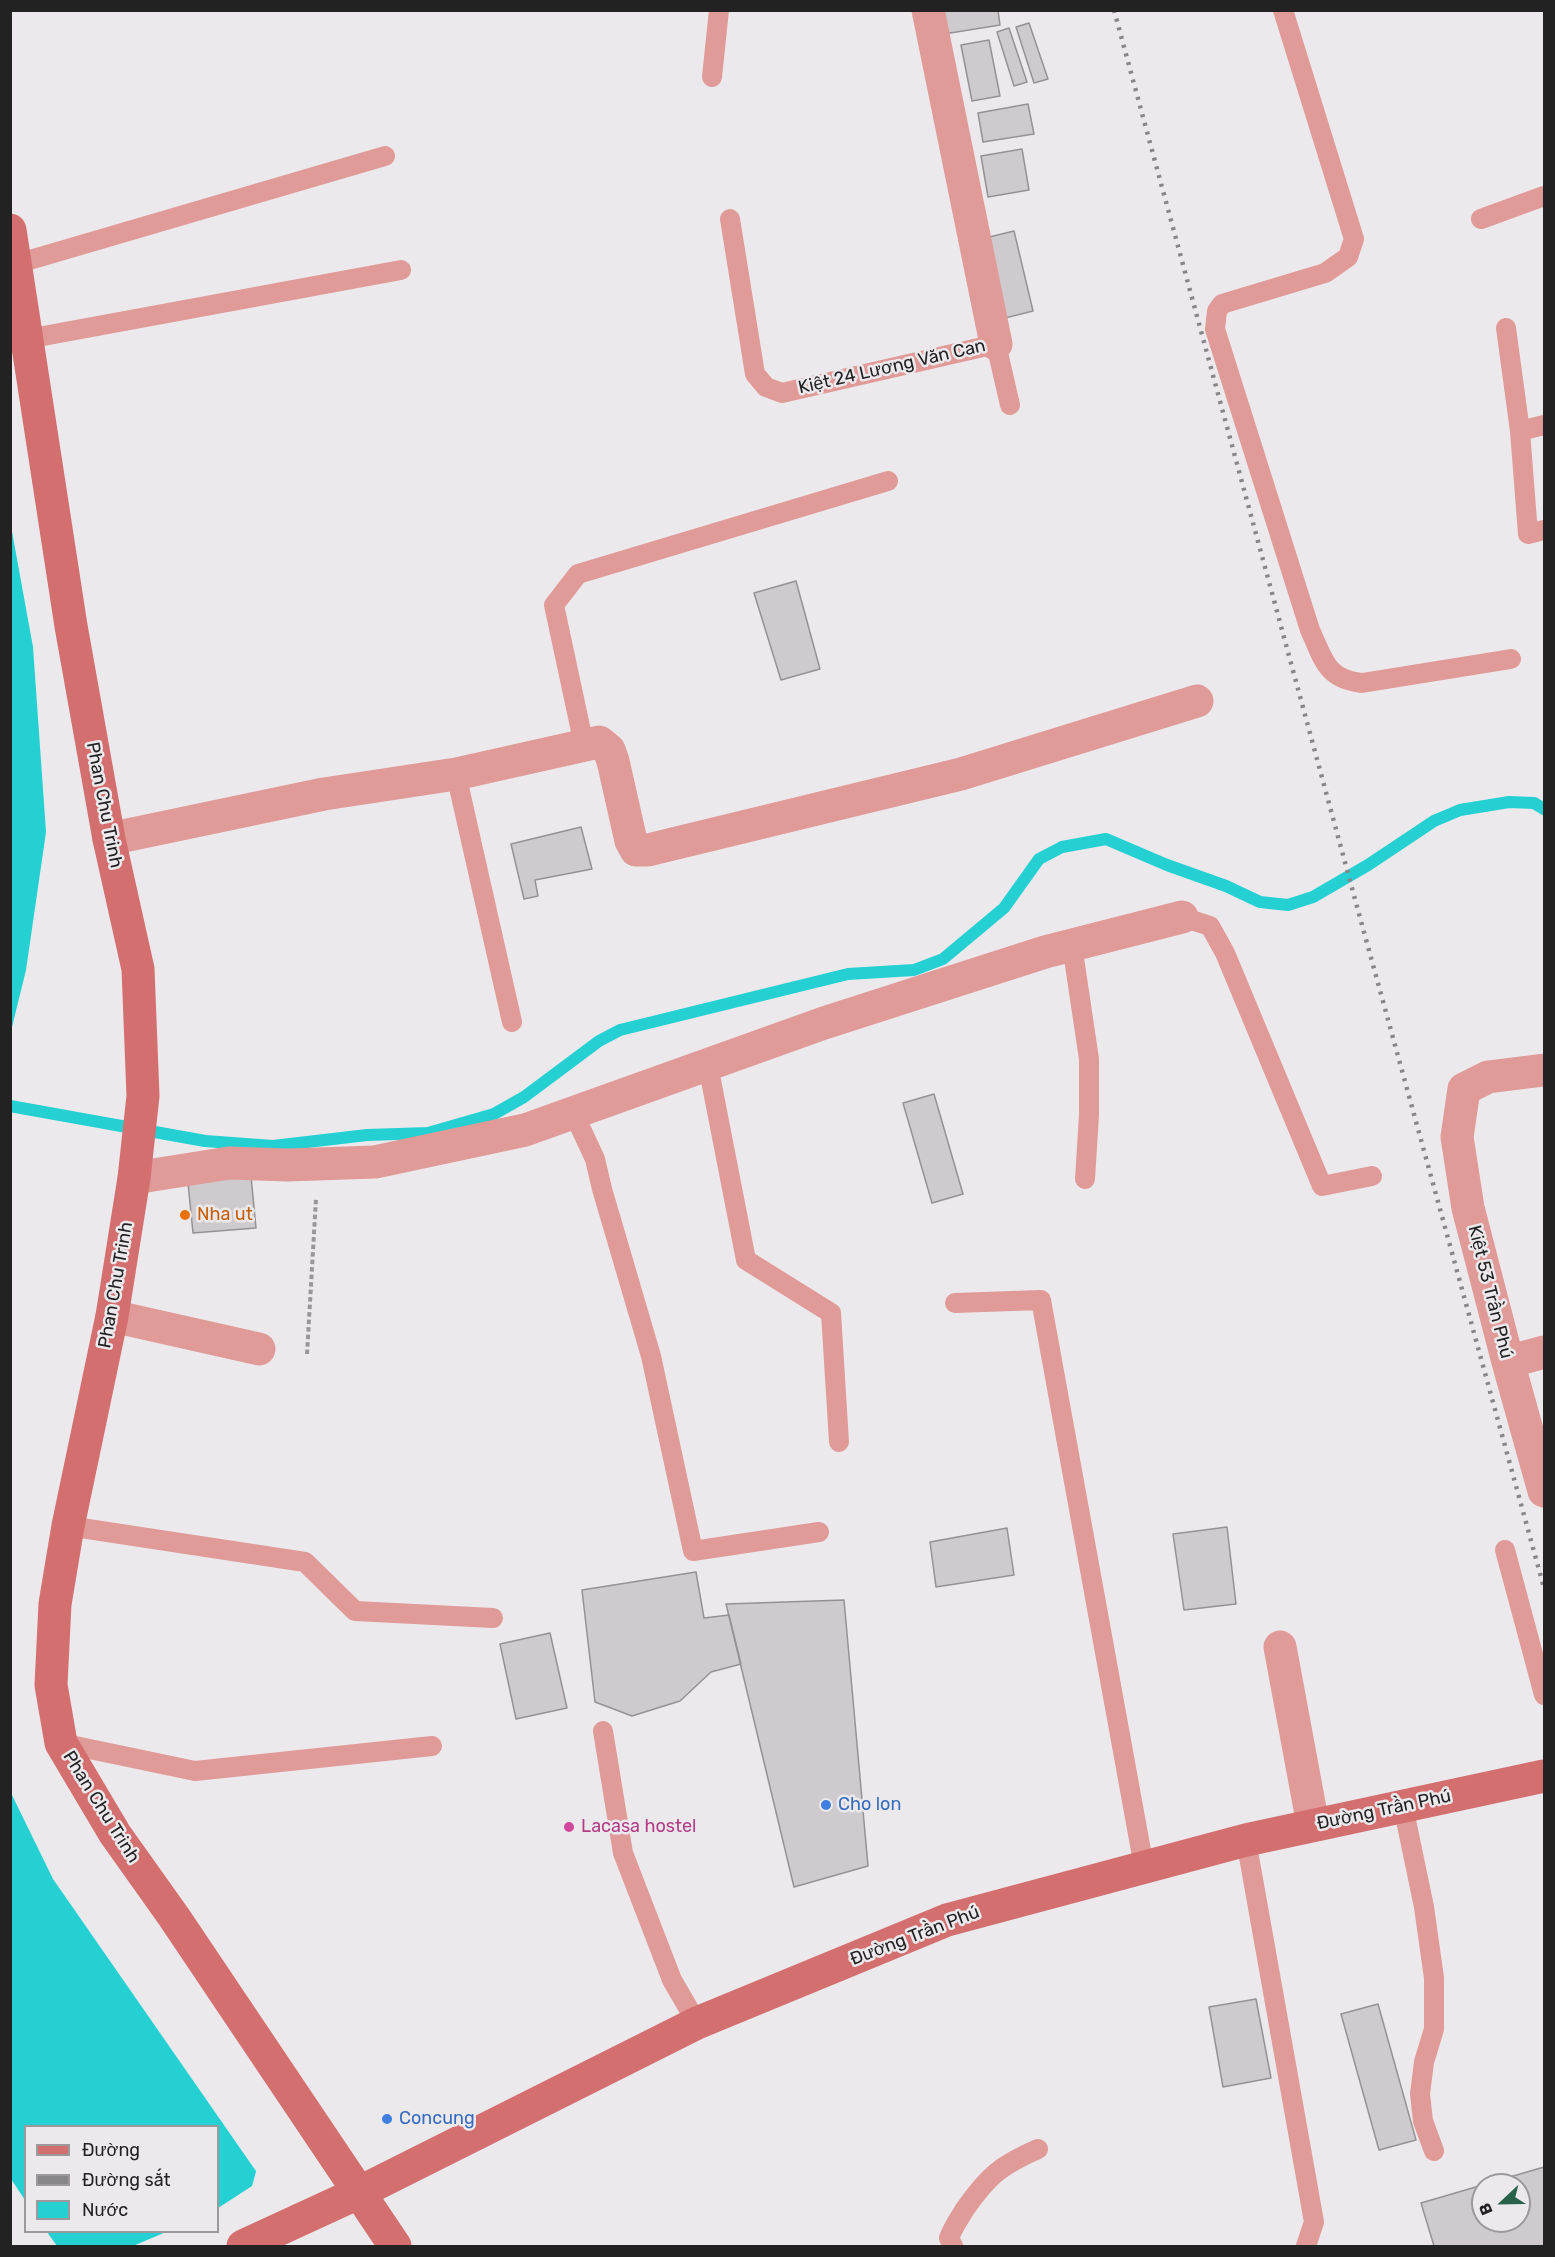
<!DOCTYPE html>
<html>
<head>
<meta charset="utf-8">
<style>
  body { margin:0 }
  #map { position:relative; width:1555px; height:2257px; overflow:hidden; background:#ece9ed; font-family:Rubik,sans-serif }
  canvas { display:block }
  .frame { position:absolute; inset:0; border:12px solid #222223; pointer-events:none }
  .legend { position:absolute; left:24px; top:2125px; width:195px; height:108px; box-sizing:border-box; background:#ece9ed; border:2px solid #9b999c; margin:0; padding:8px 10px; list-style:none; font-size:18px; color:#222223 }
  .legend li { display:flex; align-items:center; gap:12px; height:30px }
  .legend b { width:30px; border:2px solid #9b999c }
  .north { position:absolute; left:1471px; top:2173px; width:60px; height:60px; box-sizing:border-box; background:#ece9ed; border:2px solid #9b999c; border-radius:50%; rotate:248deg; font-size:16px; font-weight:700; line-height:24px; text-align:center; color:#222223 }
  .north::after { content:''; display:block; margin:auto; width:21px; height:27px; background:#29624a; clip-path:polygon(50% 0,100% 100%,50% 72%,0 100%) }
</style>
</head>
<body>
<div id="map">
<canvas width="1555" height="2257"></canvas>
<div class="frame"></div>
<ul class="legend">
<li><b style="height:8px;background:#d46f6f"></b>Đường</li>
<li><b style="height:8px;background:#878688"></b>Đường sắt</li>
<li><b style="height:16px;background:#24d0d1"></b>Nước</li>
</ul>
<div class="north">B</div>
</div>
<script>
const context = document.querySelector('canvas').getContext('2d');
context.lineJoin = 'round';
function paint(path, color) {
  context.fillStyle = color;
  context.fill(path, 'evenodd');
}
function trace(path, color, width, dash) {
  context.strokeStyle = color;
  context.lineWidth = width;
  context.lineCap = dash ? 'butt' : 'round';
  context.setLineDash(dash || []);
  context.stroke(path);
}
function write(font, color, halo, rows, align = 'center') {
  context.font = font + ' Rubik,sans-serif';
  context.lineWidth = 5;
  context.setLineDash([]);
  context.textBaseline = 'middle';
  context.strokeStyle = halo;
  context.fillStyle = color;
  for (const [text, x, y, turn = 0] of rows) {
    context.save();
    context.translate(x, y);
    context.rotate((+turn || 0) * Math.PI / 180);
    context.textAlign = isNaN(turn) ? turn : align;
    if (halo) context.strokeText(text, 0, 0);
    context.fillText(text, 0, 0);
    context.restore();
  }
}
paint(new Path2D(`
  M 11,526 L 33,647 L 46,832 L 26,970 L 11,1031 Z
  M 10,1791 L 53,1879 L 308,2246 L 57,2246 L 47,2232 L 218,2232 L 218,2126 L 26,2126 L 25,2200 L 11,2179 Z`), '#24d0d1');
paint(new Path2D(`
  M 257,2168 L 311,2246 L 133,2246 L 166,2232 L 218,2232 L 218,2208 L 252,2186 Z`), '#ece9ed');
trace(new Path2D(`
  M 10,1106 L 205,1141 L 273,1146 L 367,1135 L 428,1133 L 494,1114 L 524,1097 L 599,1041 L 620,1030 L 848,974 L 914,970 L 943,959 L 1004,908 L 1039,859 L 1062,847 L 1106,839 L 1167,865 L 1226,886 L 1260,902 L 1288,905 L 1313,897 L 1368,865 L 1434,821 L 1460,810 L 1509,802 L 1534,803 L 1544,809`), '#24d0d1', 12);
const building = new Path2D(`
  M 940,10 L 998,10 L 1000,25 L 944,34 Z
  M 1029,23 L 1048,79 L 1034,83 L 1016,27 Z
  M 1009,28 L 1027,82 L 1014,86 L 997,32 Z
  M 989,40 L 1000,96 L 972,101 L 961,45 Z
  M 1028,104 L 1034,134 L 983,142 L 978,113 Z
  M 1022,149 L 1029,190 L 988,197 L 981,156 Z
  M 1014,231 L 1033,311 L 997,320 L 977,240 Z
  M 796,581 L 820,669 L 781,680 L 754,593 Z
  M 581,827 L 592,869 L 535,880 L 538,896 L 524,899 L 511,844 Z
  M 934,1094 L 963,1194 L 932,1203 L 903,1103 Z
  M 251,1176 L 256,1228 L 193,1233 L 188,1183 Z
  M 1227,1527 L 1236,1604 L 1184,1610 L 1173,1534 Z
  M 1007,1528 L 1014,1575 L 936,1587 L 930,1542 Z
  M 696,1572 L 704,1618 L 729,1615 L 741,1664 L 711,1672 L 680,1701 L 632,1716 L 595,1702 L 582,1590 Z
  M 844,1600 L 868,1866 L 794,1887 L 726,1604 Z
  M 550,1633 L 567,1708 L 516,1719 L 500,1644 Z
  M 1256,1999 L 1271,2078 L 1223,2087 L 1209,2007 Z
  M 1378,2004 L 1416,2140 L 1379,2150 L 1341,2014 Z
  M 1544,2167 L 1544,2246 L 1434,2246 L 1421,2203 ZM 1483,2185 L 1519,2185 L 1519,2221 L 1483,2221 Z`);
paint(building, '#cecacd');
trace(building, '#969294', 1.5);
trace(new Path2D(`
  M 307,1354 L 316,1199`), '#989699', 4, [4.5, 3]);
trace(new Path2D(`
  M 1283,10 L 1354,239 L 1348,257 L 1325,273 L 1222,304 L 1217,311 L 1215,329 L 1310,630 C 1324,660 1326,679 1362,683 L 1511,659
  M 712,77 L 719,10
  M 730,219 L 755,374 L 766,387 L 782,393 L 996,344 L 1010,405
  M 1481,219 L 1544,196
  M 16,264 L 385,156
  M 1506,328 L 1520,431 L 1528,534 L 1544,530
  M 27,339 L 401,270
  M 1520,431 L 1544,425
  M 584,745 L 554,605 L 578,574 L 888,481
  M 456,774 L 512,1022
  M 1182,917 L 1210,926 L 1225,953 L 1322,1186 L 1372,1176
  M 1072,945 L 1089,1059 L 1089,1115 L 1085,1179
  M 708,1065 L 746,1260 L 831,1313 L 839,1442
  M 574,1114 L 595,1159 L 602,1189 L 651,1356 L 693,1551 L 819,1532
  M 955,1303 L 1041,1300 L 1144,1867
  M 68,1526 L 305,1562 L 355,1611 L 493,1618
  M 1505,1550 L 1544,1695
  M 603,1731 L 623,1853 L 672,1980 L 697,2023
  M 61,1743 L 195,1771 L 432,1746
  M 1403,1806 L 1424,1907 L 1434,1978 L 1434,2029 L 1424,2062 L 1420,2094 L 1423,2121 L 1434,2151
  M 1246,1840 L 1314,2222 L 1306,2246
  M 953,2246 L 949,2238 C 953,2227 959,2219 965,2209 C 988,2176 1001,2165 1038,2149`), '#e09a98', 20);
trace(new Path2D(`
  M 928,10 L 996,344
  M 109,839 L 324,794 L 456,774 L 599,742 L 609,750 L 613,761 L 631,841 L 636,850 L 648,850 L 961,774 L 1197,701
  M 1544,1070 L 1488,1077 L 1464,1089 L 1457,1137 L 1468,1208 L 1508,1362 L 1544,1491
  M 134,1178 L 229,1163 L 287,1165 L 375,1162 L 525,1130 L 824,1023 L 1045,952 L 1182,917
  M 112,1316 L 259,1349
  M 1508,1362 L 1544,1352
  M 1280,1647 L 1313,1825`), '#e09a98', 33);
trace(new Path2D(`
  M 10,230 L 71,626 L 109,839 L 138,969 L 143,1096 L 134,1178 L 112,1316 L 68,1526 L 55,1604 L 51,1685 L 61,1743 L 115,1834 L 174,1917 L 395,2246
  M 243,2246 L 358,2193 L 697,2023 L 947,1920 L 1246,1840 L 1544,1776`), '#d46f6f', 33);
trace(new Path2D(`
  M 1114,10 L 1356,903 L 1544,1588`), '#878688', 4.5, [3, 6]);
for (const [x, y, r, color] of [
  [185,1215,6,"#e8710a"],
  [826,1805,6,"#3f7fe0"],
  [569,1827,6,"#d1479c"],
  [387,2119,6,"#3f7fe0"]
]) {
  const dot = new Path2D();
  dot.arc(x, y, r, 0, 2 * Math.PI);
  context.fillStyle = color;
  context.fill(dot);
  trace(dot, '#ece9ed', 2);
}
write('18px', '#222223', '#ece9ed', [
  ["Kiệt 24 Lương Văn Can",892,367,-13],
  ["Phan Chu Trinh",104,805,79],
  ["Phan Chu Trinh",116,1285,-80],
  ["Kiệt 53 Trần Phú",1490,1292,76],
  ["Phan Chu Trinh",101,1807,58],
  ["Đường Trần Phú",1384,1810,-12],
  ["Đường Trần Phú",915,1936,-21]
]);
write('18px', '#c56008', '#ece9ed', [
  ["Nha ut",197,1215]
], 'left');
write('18px', '#366cbe', '#ece9ed', [
  ["Cho lon",838,1805],
  ["Concung",399,2119]
], 'left');
write('18px', '#b23c85', '#ece9ed', [
  ["Lacasa hostel",581,1827]
], 'left');
</script>
</body>
</html>
